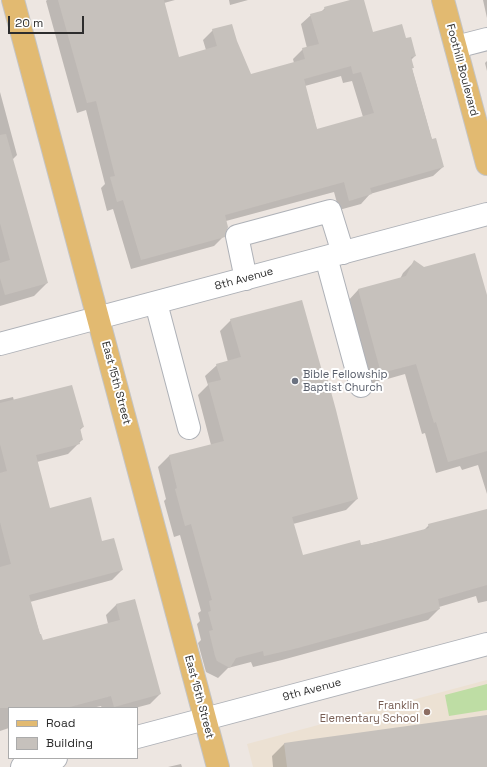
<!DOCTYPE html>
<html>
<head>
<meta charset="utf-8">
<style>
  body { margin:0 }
  #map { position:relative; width:487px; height:767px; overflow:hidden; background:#ede6e1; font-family:"Space Grotesk",sans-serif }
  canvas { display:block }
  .legend { position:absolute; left:8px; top:707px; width:130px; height:52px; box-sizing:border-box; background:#fff; border:1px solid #ababab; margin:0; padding:5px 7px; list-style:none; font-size:12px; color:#2d2d2d }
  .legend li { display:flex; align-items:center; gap:8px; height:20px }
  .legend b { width:20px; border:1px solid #ababab }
  .scale { position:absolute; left:8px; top:16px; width:76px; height:18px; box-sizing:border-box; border:2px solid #2d2d2d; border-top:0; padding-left:5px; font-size:12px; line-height:14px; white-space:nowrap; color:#2d2d2d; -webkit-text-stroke:3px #fff; paint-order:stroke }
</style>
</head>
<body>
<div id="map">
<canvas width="487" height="767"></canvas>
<ul class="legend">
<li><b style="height:5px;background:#e2ba71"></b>Road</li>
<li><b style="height:11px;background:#c6c1bc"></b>Building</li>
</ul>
<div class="scale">20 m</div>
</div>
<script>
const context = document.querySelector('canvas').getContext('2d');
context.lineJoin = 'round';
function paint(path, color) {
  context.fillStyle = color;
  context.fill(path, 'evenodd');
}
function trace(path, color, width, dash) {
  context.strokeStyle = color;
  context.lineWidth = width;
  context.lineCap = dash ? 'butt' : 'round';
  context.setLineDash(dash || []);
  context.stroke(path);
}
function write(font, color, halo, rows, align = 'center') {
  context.font = font + ' "Space Grotesk",sans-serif';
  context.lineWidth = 4;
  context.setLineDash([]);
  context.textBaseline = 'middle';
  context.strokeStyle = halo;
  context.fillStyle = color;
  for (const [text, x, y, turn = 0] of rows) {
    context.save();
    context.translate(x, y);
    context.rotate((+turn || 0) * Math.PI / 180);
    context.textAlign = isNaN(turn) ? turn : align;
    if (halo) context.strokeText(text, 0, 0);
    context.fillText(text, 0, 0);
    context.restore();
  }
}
paint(new Path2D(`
  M 487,680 L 487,767 L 253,767 L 247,744 Z`), '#ece1d3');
paint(new Path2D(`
  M 487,684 L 487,710 L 449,716 L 445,695 Z`), '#bedda4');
paint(new Path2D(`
  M 47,0 L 175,0 L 164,3 L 178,58 L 206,50 L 203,40 L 213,30 L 236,41 L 250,75 L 294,63 L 293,59 L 303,49 L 307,48 L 301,24 L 311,15 L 321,12 L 325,8 L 354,0 L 363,0 L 372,34 L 405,39 L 415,56 L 411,60 L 413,67 L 412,69 L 432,140 L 443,167 L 433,176 L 370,194 L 361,204 L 339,210 L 334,192 L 226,221 L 224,236 L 214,246 L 131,269 L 113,209 L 107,211 L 101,188 L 105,184 L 86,110 L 77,113 L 46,1 ZM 341,76 L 343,83 L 352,81 L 363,117 L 317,130 L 305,86 Z
  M 229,0 L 248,0 L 230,5 Z
  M 483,0 L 487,0 L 487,18 Z
  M 487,61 L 487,71 L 485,63 Z
  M 0,92 L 17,155 L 12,160 L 47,283 L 34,296 L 0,306 Z
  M 414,262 L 424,268 L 487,299 L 487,494 L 478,465 L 462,470 L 460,466 L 436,473 L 425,433 L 422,434 L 405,374 L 370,384 L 347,302 L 358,290 L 400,279 L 403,273 Z
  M 231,320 L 357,499 L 346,510 L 293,524 L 302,556 L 360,546 L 423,531 L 429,525 L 487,510 L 487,601 L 478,603 L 476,596 L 439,607 L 439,609 L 428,620 L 282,660 L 253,667 L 251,662 L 228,668 L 218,678 L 206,672 L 198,643 L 201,640 L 197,624 L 200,621 L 198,613 L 201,611 L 180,535 L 174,537 L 164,501 L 166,499 L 158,467 L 169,456 L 211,445 L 198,395 L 208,385 L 205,376 L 217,365 L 228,362 L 220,331 Z
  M 13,397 L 14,401 L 83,427 L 80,430 L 82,440 L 68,454 L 37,462 L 49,509 L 102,542 L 122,570 L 112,580 L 30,602 L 42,641 L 108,624 L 106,615 L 116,605 L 134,600 L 160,694 L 150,704 L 135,708 L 102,708 L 101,706 L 92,708 L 9,708 L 9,728 L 0,731 L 0,400 Z
  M 487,716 L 487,767 L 273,767 L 272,756 L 284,744 Z
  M 181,764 L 182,767 L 168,767 Z`), '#0003');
paint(new Path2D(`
  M 58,0 L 164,0 L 179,57 L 217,46 L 212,29 L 232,24 L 237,41 L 251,74 L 305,59 L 302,48 L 319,44 L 310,14 L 325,10 L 324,7 L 350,0 L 364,0 L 373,32 L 402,24 L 406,38 L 411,37 L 416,56 L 411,57 L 414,68 L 412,68 L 432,139 L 436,138 L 444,167 L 370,188 L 372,194 L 349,201 L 344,182 L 225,215 L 228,227 L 225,237 L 141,260 L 123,200 L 117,202 L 110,177 L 115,176 L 96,101 L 87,103 ZM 351,66 L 353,74 L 361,72 L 374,113 L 317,129 L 304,79 Z
  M 6,134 L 48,283 L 5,295 L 0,278 L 0,263 L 10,260 L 0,223 L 0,135 Z
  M 475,253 L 487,295 L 487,451 L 448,462 L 436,422 L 434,423 L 416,364 L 381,373 L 358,289 L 406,276 L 414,260 L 424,267 Z
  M 302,300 L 324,378 L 327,377 L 336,410 L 358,499 L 292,517 L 303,555 L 360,540 L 361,545 L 368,544 L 429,528 L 428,524 L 487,509 L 487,585 L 438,599 L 440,609 L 294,649 L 264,656 L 263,651 L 236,658 L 230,668 L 217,661 L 215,656 L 209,631 L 213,630 L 208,612 L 211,611 L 209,601 L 212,600 L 191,524 L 185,526 L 175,489 L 177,488 L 169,455 L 224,441 L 208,383 L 221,380 L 216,364 L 241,357 L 230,319 Z
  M 72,385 L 84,427 L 80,428 L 83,440 L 79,441 L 80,444 L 36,455 L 50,508 L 91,497 L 102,541 L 114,538 L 123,570 L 29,595 L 40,634 L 41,634 L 43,640 L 120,620 L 116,604 L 135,599 L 161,694 L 114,707 L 111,696 L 66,708 L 0,708 L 0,567 L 11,564 L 0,522 L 0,473 L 7,471 L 0,444 L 0,403 Z
  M 487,715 L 487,767 L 287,767 L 284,743 Z`), '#c6c1bc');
const minor = new Path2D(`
  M 456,47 L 487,39
  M 326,257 L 361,386
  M 246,279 L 237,236 L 330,211 L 343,253
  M 156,303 L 189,428
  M 0,344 L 487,214
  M 137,737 L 487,644
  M 22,767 L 56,758`);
const major = new Path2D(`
  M 13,0 L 218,767
  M 443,0 L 487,164`);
trace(minor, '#aeb1b7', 24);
trace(major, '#c4c4c4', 24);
trace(minor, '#fff', 22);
trace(major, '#e2ba71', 22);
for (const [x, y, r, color] of [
  [295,381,4,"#6b7280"],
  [427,712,4,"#8d6e63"]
]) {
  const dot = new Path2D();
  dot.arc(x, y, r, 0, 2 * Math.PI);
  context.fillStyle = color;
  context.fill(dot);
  trace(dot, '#fff', 1.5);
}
write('11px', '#2d2d2d', '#fff', [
  ["Foothill Boulevard",462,70,75],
  ["8th Avenue",244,279,-15],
  ["East 15th Street",116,383,75],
  ["9th Avenue",312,690,-15],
  ["East 15th Street",199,697,75]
]);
write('11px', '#5b616d', '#fff', [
  ["Bible Fellowship",303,375],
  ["Baptist Church",303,388]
], 'left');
write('11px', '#785e54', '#fff', [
  ["Franklin",419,706],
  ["Elementary School",419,719]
], 'right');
</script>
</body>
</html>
